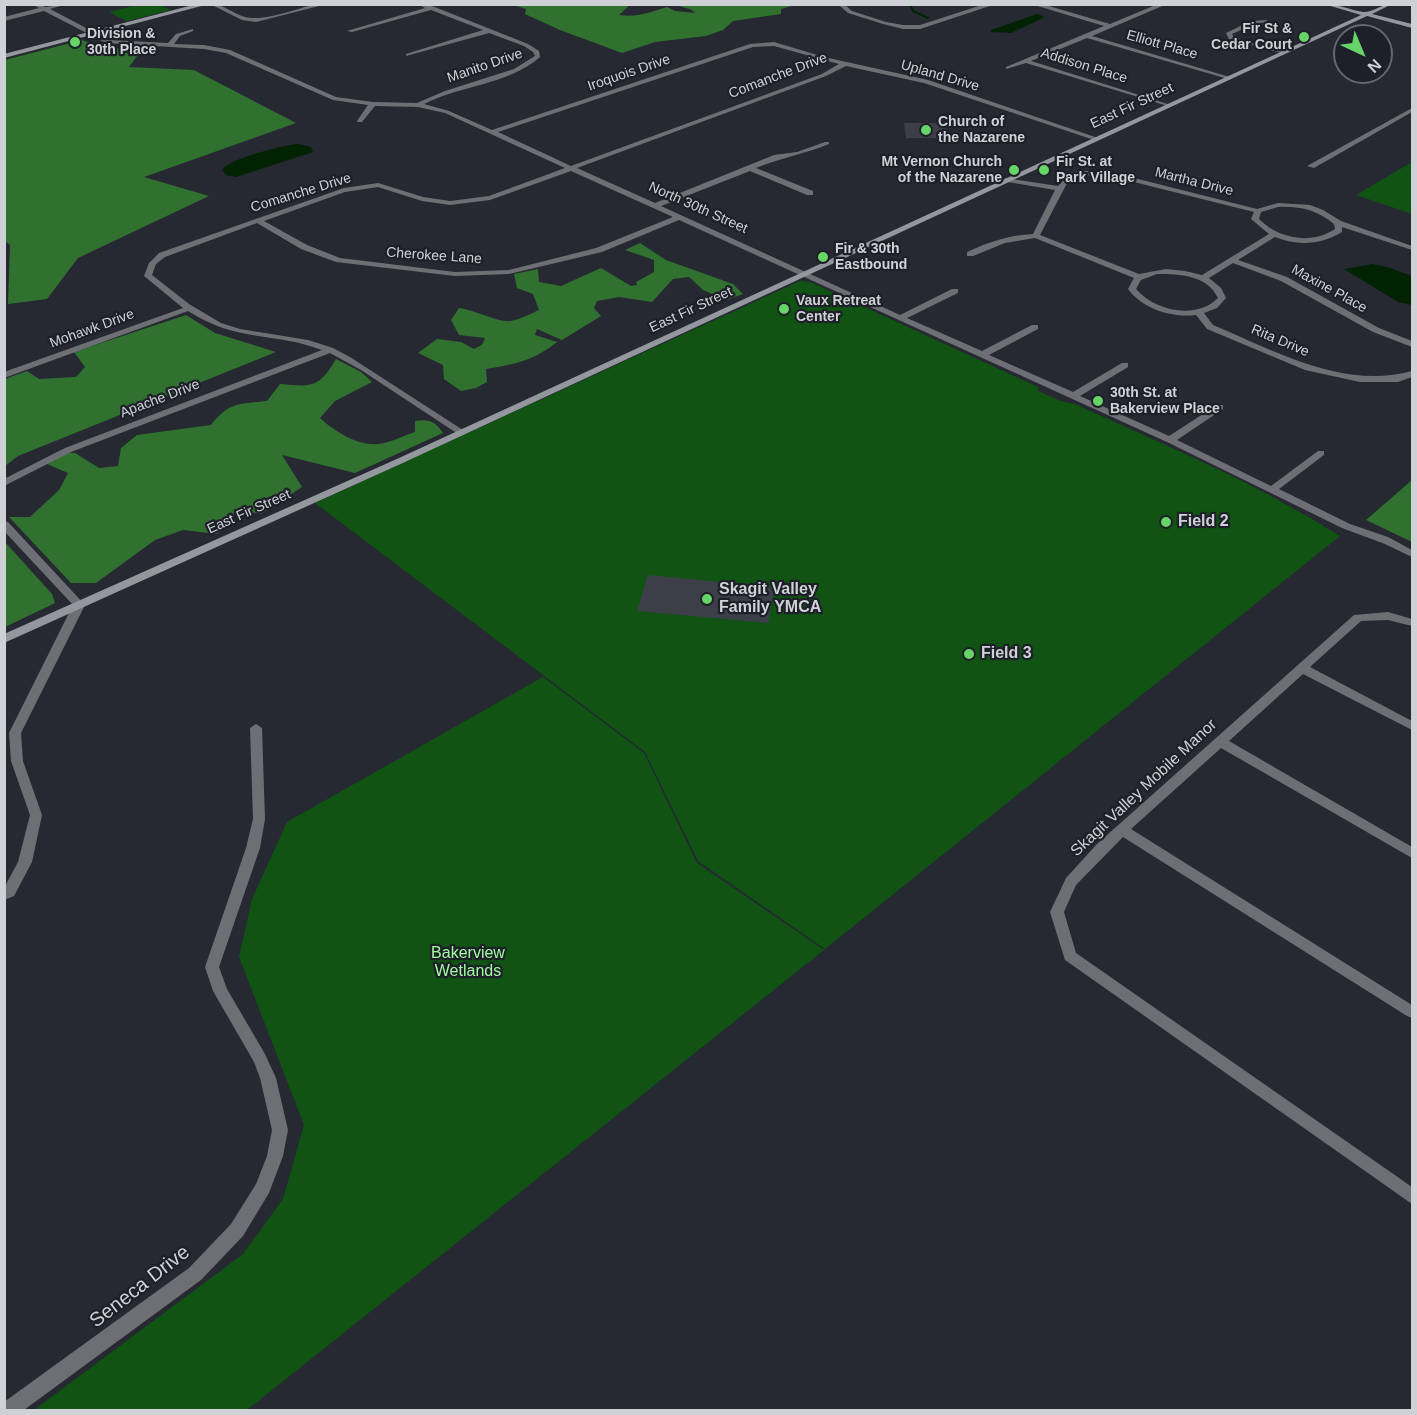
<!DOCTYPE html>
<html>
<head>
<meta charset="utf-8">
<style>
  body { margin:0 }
  #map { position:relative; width:1417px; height:1415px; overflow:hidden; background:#262932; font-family:Arial,sans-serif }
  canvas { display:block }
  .frame { position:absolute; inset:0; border:6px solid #cfd1d7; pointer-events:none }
  .north { position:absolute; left:1333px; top:24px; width:60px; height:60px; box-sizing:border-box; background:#1d2028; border:2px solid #64676e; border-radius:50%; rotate:136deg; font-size:16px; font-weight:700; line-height:24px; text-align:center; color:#cfd1d7 }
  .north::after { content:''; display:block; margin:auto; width:21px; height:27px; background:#66d466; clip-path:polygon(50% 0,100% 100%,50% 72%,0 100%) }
</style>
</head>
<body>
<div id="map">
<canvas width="1417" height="1415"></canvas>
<div class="frame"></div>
<div class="north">N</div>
</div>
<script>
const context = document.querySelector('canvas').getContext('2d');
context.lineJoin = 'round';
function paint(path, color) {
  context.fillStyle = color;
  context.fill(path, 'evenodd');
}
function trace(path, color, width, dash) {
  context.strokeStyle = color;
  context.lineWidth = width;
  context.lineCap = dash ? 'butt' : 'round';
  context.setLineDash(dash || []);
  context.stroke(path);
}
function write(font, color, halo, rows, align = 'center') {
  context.font = font + ' Arial,sans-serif';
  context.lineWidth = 4.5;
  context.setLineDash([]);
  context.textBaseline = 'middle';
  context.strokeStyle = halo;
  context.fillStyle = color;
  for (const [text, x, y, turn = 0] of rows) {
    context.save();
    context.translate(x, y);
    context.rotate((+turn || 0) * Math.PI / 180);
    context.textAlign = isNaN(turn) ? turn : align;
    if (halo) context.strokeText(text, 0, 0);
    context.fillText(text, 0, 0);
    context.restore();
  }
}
paint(new Path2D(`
  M 137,5 L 160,5 L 171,10 L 127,21 L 109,12 Z
  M 1412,162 L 1412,214 L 1356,195 Z
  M 800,281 L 810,282 L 1038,387 L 1038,391 L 1061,401 L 1075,404 C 1164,445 1257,483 1340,536 L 825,949 L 698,861 L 645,752 L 315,503 Z
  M 543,677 L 644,753 L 697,863 L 824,950 L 247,1410 L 34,1410 L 243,1254 L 283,1199 L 304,1125 L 239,957 L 252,899 L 287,822 Z`), '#105313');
paint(new Path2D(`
  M 513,5 L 630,5 L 619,15 C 636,18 651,12 667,7 L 675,11 L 695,13 L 692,10 L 677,5 L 795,5 L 781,9 L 781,14 L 733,21 L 723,30 L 706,36 L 655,42 L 622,53 L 560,30 L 525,14 L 526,9 Z
  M 82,40 L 98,46 L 141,51 L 129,67 L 194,70 L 296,123 L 144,177 L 209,196 L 78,258 L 47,299 L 8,304 L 10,245 L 4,240 L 5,60 Z
  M 640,243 L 666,260 L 733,284 L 743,294 L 726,300 L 703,290 L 689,277 L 673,279 L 652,302 L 619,297 L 597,301 L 594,308 L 601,316 L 562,340 L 537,329 L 535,335 L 557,342 C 533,361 516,364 486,369 L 487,382 L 476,388 L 461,391 L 444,379 L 443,365 L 418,353 L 437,339 L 461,342 L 474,349 L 482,345 L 485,338 L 459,335 L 451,320 L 459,308 C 475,310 499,323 511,321 C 521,319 530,314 539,310 L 533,294 L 517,288 L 514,274 L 538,269 L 539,282 L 561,286 L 601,268 L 631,286 L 637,285 L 636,282 L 654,272 L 654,260 L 625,250 Z
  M 186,315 L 215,333 L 276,352 L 18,456 L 5,466 L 5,379 L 27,371 L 39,379 L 76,377 L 85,367 L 74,352 Z
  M 336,359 L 361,372 L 372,382 L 335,401 L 320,418 C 328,426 337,431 347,437 C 376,451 387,442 415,432 L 415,421 C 429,419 435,421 443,433 L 355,473 L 282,455 L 302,487 L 261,514 L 234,509 L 234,516 L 217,534 L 183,530 L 155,540 L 96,583 L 71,583 L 9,517 L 30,517 L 59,490 L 68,473 L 40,461 L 58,452 L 75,453 L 99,468 L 118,466 L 121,448 L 137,435 L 211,425 C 229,402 239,404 267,401 L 280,384 C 312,387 319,388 336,359 Z
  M 1412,480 L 1412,542 L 1366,520 Z
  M 5,542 L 52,594 L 55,603 L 5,627 Z`), '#307130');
paint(new Path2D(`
  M 1037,14 L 1045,17 L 1011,33 L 991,32 L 991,30 Z
  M 298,144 L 311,147 L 313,152 L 236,177 L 226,175 L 222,170 C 228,159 284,145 298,144 Z
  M 1373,264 L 1387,267 L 1412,276 L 1412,305 L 1398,302 L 1344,269 Z`), '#012302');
trace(new Path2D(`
  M 910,4 L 913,11 L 928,18`), '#012302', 2);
paint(new Path2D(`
  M 904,123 L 946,123 L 948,138 L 906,138 Z
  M 648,575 L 775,587 L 768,623 L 637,611 Z`), '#3c3f48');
paint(new Path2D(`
  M 32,4 L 40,4 L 45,7 L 67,4 L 50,9 L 109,40 L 168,43 L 176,34 L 193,29 L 193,31 L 180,36 L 174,44 L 204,45 L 230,50 L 336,97 L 373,102 L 417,103 L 445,91 L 514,69 L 535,56 L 533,52 L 524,46 L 489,33 L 406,56 L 406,54 L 483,30 L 431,10 L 352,32 L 347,31 L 425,8 L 418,4 L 427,4 L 528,44 L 539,51 L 540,57 C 508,85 461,85 424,104 L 449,111 L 492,130 L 750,44 L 774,42 L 824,57 L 928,80 L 1098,138 L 1098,140 L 1094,140 L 924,83 L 846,66 L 826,76 L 577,168 L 655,203 L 774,155 L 797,152 L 825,142 L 829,142 L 829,144 C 805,154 780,158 756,168 L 813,191 L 813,195 L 807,195 L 750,171 L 661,206 L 900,315 L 952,289 L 958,289 L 958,293 L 907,318 L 982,351 L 1032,325 L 1038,325 L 1038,329 L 989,355 L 1073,392 L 1122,363 L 1128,363 L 1128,367 L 1080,396 L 1169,436 L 1217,405 L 1223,405 L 1223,409 L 1177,440 L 1271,486 L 1318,451 L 1324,451 L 1324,455 L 1279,489 L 1350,524 L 1388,537 L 1412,550 L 1412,557 L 1385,544 L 1342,528 L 1167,442 L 679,220 L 602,252 L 509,274 L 455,276 L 336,262 L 301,249 L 257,223 L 165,257 L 156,264 L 152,275 L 189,304 L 221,323 L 240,329 L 308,340 L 333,348 L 350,357 L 466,432 L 461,435 L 458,434 L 361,370 L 330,353 L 71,452 L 4,486 L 4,479 L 65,448 L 322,350 C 275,332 235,342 188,311 L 4,378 L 4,372 L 183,308 L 144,276 L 149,263 L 159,253 L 344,188 L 378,183 L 423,197 L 450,201 L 489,196 L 565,168 L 445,113 L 418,107 L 375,106 L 362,122 L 358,122 L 357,121 L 368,105 L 333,100 L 226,53 L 204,49 L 106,43 L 44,11 L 4,21 L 4,17 L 39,8 ZM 774,46 L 839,64 L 822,74 L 571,166 L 498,132 L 753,47 ZM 571,171 L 673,217 L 596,248 L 509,270 L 455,272 L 340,258 L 307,245 L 264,221 L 345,192 L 378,187 L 422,201 L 450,205 L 490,200 Z
  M 210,4 C 224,4 233,14 245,17 C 262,22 297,9 315,4 L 323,5 L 256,22 L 242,20 Z
  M 985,4 L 996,4 L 920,29 L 903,29 L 883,24 L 848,13 L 840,6 L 845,5 L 852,11 L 886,22 L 903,25 L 920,25 Z
  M 1031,4 L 1042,4 L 1110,24 L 1158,4 L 1167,4 L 1092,36 L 1233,78 L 1228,79 L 1087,38 L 1031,61 L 1171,105 L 1171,107 L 1026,63 L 1006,69 L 1006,67 L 1104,26 Z
  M 1267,20 L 1267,22 L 1254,24 L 1232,34 L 1234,37 L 1285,52 L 1285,54 L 1229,39 L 1226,33 L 1251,21 Z
  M 1412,108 L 1412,112 L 1314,168 L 1307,166 Z
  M 1087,171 L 1134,178 L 1257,209 L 1278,203 L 1310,205 L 1323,210 L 1341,221 L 1412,246 L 1412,250 L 1342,227 L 1342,232 C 1321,245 1297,246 1275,237 L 1238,260 L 1287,277 L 1379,328 L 1412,341 L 1412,347 L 1373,332 L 1281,281 L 1233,263 L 1209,278 L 1221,288 L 1226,298 L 1217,308 L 1204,313 L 1213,325 C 1275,351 1344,390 1412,371 L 1412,377 L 1398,382 L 1360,382 L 1305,370 L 1207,329 L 1196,315 C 1171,318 1143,309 1128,289 L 1134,278 L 1035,238 L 1005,243 L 973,256 L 967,256 L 967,252 C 988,242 1010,235 1033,234 L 1055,190 L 1008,182 L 1005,182 L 1005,178 L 1058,186 L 1071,172 ZM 1087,175 L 1134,182 L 1254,212 L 1251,219 L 1269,234 L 1202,275 L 1185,271 L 1166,269 L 1139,274 L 1040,235 L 1066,185 L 1076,176 ZM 1278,207 C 1300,206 1317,210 1334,224 L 1335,229 C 1311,245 1279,239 1259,219 L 1261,212 ZM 1157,274 C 1180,274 1207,275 1218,298 C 1196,320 1155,311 1136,289 L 1141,280 Z
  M 4,521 L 8,522 L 85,605 L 21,733 L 23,761 L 42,815 L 32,862 L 14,896 L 4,900 L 4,888 L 18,862 L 30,815 L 11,761 L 9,733 L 73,605 L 4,531 Z
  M 1388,612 L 1412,619 L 1412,626 L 1388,620 L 1361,621 L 1310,667 L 1412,721 L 1412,730 L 1303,674 L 1229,741 L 1412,847 L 1412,858 L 1221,748 L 1131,829 L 1412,1005 L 1412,1018 L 1407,1016 L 1123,837 L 1076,885 L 1064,912 L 1076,953 L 1412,1187 L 1412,1204 L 1065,960 L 1050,912 L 1066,878 L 1097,844 L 1354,615 Z
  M 256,724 L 262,728 L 265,819 L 260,848 L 219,967 L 227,989 L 265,1054 L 276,1078 L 288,1130 L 283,1156 L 269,1193 L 243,1236 L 201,1280 L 24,1410 L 4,1410 L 4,1402 L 189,1268 L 231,1224 L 256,1184 L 267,1156 L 272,1130 L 260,1078 L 254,1062 L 213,991 L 205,967 L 246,848 L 253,819 L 250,728 Z`), '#6e6f74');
paint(new Path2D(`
  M 197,4 L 209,4 L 4,58 L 4,54 Z
  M 1324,4 C 1338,4 1350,10 1363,12 C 1372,13 1382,4 1392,4 L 1372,14 L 1412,24 L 1412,28 L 1367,16 L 405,462 L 4,643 L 4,634 L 399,458 L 1361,15 Z`), '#94979e');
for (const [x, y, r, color] of [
  [1304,37,6,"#66d466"],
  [75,42,6,"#66d466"],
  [926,130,6,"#66d466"],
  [1014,170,6,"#66d466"],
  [1044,170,6,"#66d466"],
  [823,257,6,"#66d466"],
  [784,309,6,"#66d466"],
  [1098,401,6,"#66d466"],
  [1166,522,6,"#66d466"],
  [707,599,6,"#66d466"],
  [969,654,6,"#66d466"]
]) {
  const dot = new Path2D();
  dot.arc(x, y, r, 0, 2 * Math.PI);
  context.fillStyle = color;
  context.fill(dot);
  trace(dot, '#1d2028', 2);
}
write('bold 14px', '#cfd1d7', '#1d2028', [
  ["Fir St &",1292,29,"right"],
  ["Cedar Court",1292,45,"right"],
  ["Division &",87,34],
  ["30th Place",87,50],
  ["Church of",938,122],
  ["the Nazarene",938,138],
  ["Mt Vernon Church",1002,162,"right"],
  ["of the Nazarene",1002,178,"right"],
  ["Fir St. at",1056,162],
  ["Park Village",1056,178],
  ["Fir & 30th",835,249],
  ["Eastbound",835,265],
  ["Vaux Retreat",796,301],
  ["Center",796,317],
  ["30th St. at",1110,393],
  ["Bakerview Place",1110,409]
], 'left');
write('14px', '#cfd1d7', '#1d2028', [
  ["Elliott Place",1162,45,16],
  ["Manito Drive",485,66,-19],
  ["Addison Place",1084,66,17],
  ["Iroquois Drive",629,73,-19],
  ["Comanche Drive",778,76,-21],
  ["Upland Drive",940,76,16],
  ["East Fir Street",1132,106,-25],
  ["Martha Drive",1194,182,14],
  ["Comanche Drive",301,193,-17],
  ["North 30th Street",698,208,24],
  ["Cherokee Lane",434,256,4],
  ["Maxine Place",1329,289,29],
  ["East Fir Street",691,310,-25],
  ["Mohawk Drive",92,329,-20],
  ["Rita Drive",1280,341,23],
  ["Apache Drive",160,399,-21],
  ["East Fir Street",249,512,-24]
]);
write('bold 16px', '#cfd1d7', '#1d2028', [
  ["Field 2",1178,522],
  ["Skagit Valley",719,590],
  ["Family YMCA",719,608],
  ["Field 3",981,654]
], 'left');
write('16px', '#cfd1d7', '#1d2028', [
  ["Skagit Valley Mobile Manor",1144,788,-43]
]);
write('16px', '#a2fa9f', '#1d2028', [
  ["Bakerview",468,954],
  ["Wetlands",468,972]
]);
write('20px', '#cfd1d7', '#1d2028', [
  ["Seneca Drive",140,1287,-38]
]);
</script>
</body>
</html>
